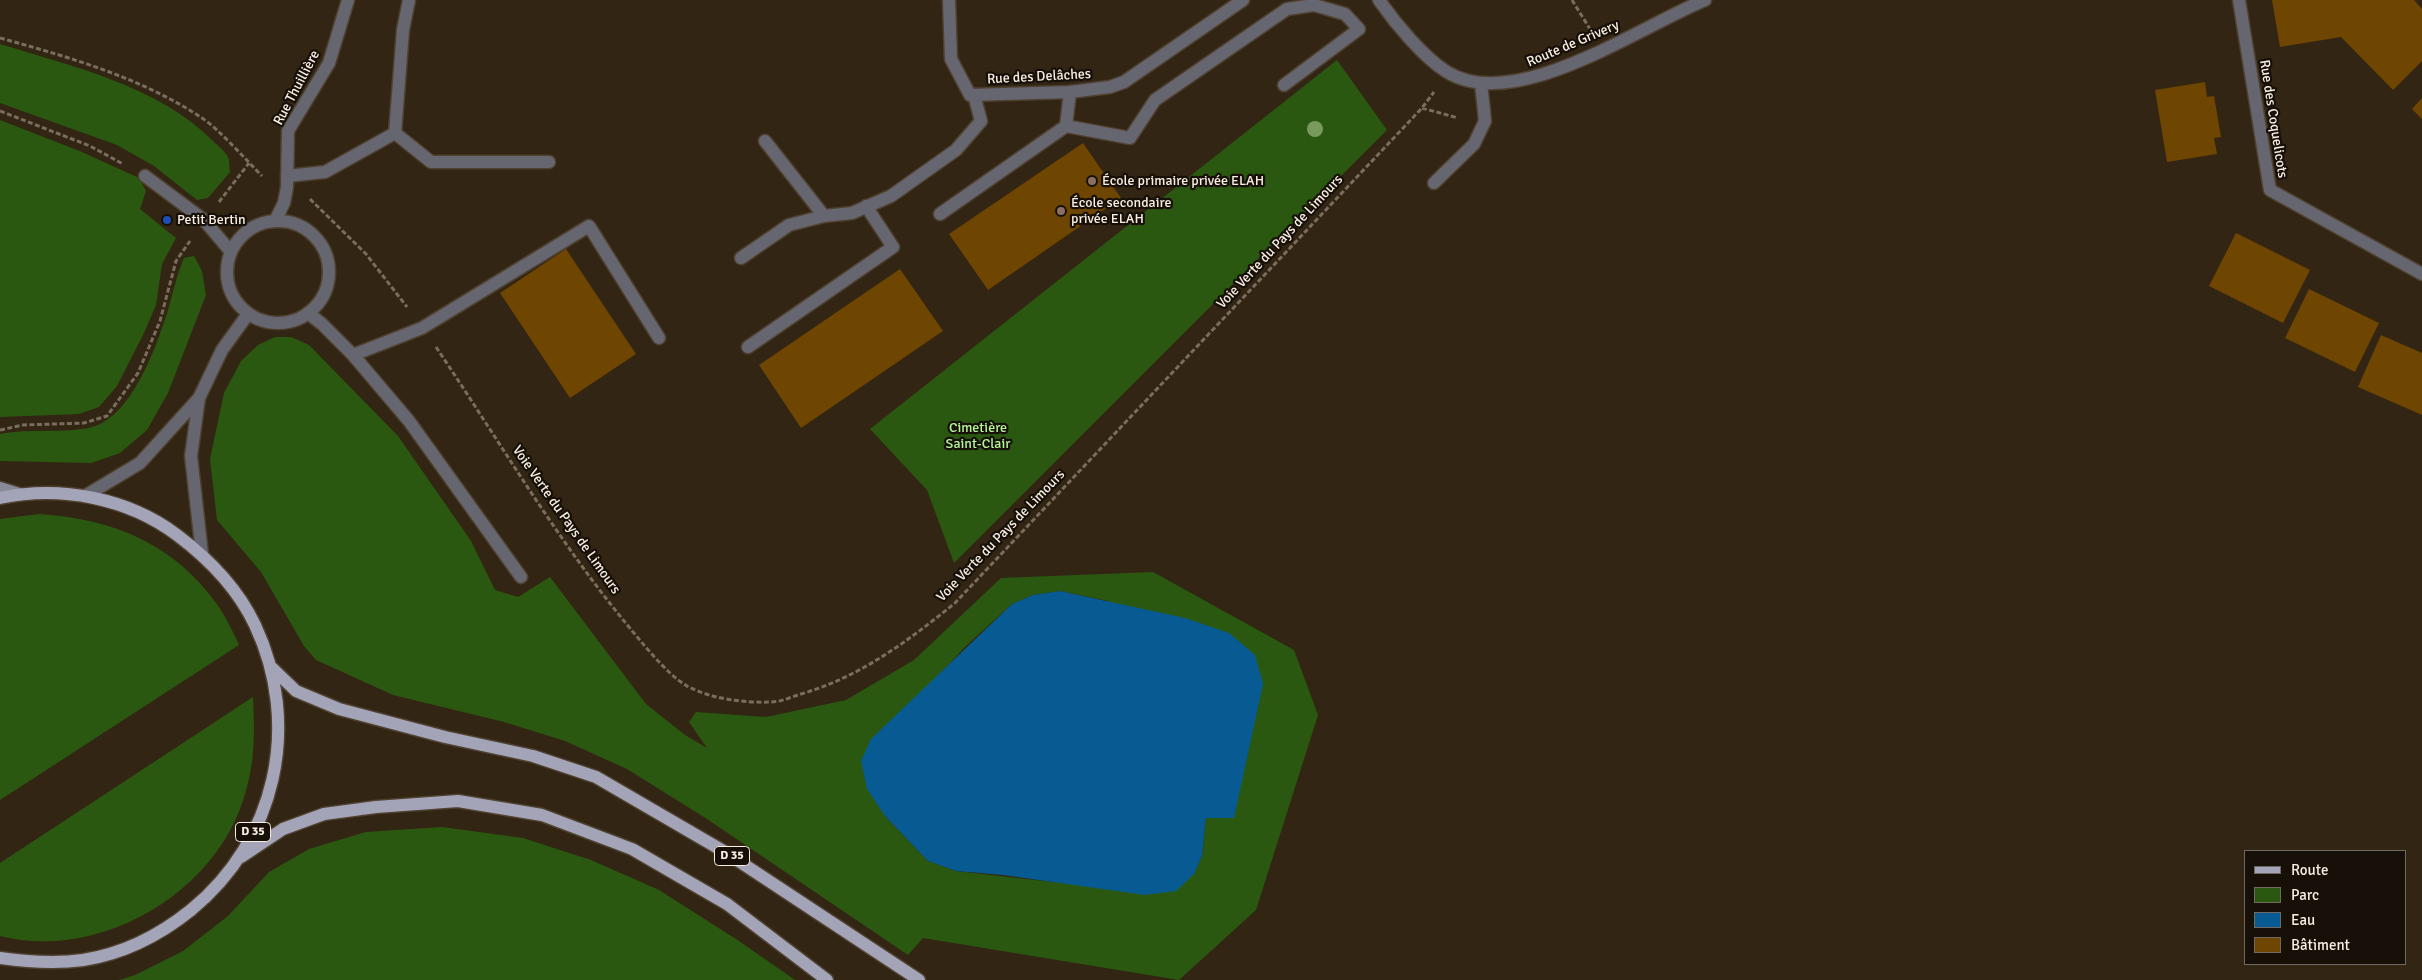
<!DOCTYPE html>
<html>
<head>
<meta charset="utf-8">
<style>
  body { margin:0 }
  #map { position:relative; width:2422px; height:980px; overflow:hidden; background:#332513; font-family:Signika,sans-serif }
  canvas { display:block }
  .legend { position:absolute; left:2244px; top:850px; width:162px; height:115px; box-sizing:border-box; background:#161008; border:1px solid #706960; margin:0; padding:6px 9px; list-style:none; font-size:15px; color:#f8eee3 }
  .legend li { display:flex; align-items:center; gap:10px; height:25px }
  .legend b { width:25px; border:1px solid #706960 }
</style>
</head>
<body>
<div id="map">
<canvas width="2422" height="980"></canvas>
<ul class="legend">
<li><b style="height:6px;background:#a4a4b9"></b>Route</li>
<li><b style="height:14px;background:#2a5811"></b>Parc</li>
<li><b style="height:14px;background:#085b92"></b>Eau</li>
<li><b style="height:14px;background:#6e4501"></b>Bâtiment</li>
</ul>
</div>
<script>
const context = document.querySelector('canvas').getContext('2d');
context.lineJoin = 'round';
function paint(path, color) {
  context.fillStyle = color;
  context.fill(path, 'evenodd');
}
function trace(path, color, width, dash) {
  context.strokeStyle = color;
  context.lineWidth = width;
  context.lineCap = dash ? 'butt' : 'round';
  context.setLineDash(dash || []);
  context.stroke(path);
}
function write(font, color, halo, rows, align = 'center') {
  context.font = font + ' Signika,sans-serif';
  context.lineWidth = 4.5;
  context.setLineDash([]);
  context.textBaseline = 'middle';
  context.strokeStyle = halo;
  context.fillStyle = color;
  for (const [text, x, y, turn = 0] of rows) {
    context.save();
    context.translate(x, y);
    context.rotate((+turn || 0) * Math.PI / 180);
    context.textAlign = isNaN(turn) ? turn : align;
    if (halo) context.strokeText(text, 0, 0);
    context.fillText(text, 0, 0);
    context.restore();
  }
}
paint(new Path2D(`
  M 0,44 C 71,66 159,86 213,141 C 217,145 226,152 228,157 C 230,161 229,168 230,172 L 208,198 L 197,200 L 154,166 L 117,145 L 0,103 Z
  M 1337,60 L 1387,130 L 954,563 L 927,490 L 870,429 Z
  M 0,120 L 82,152 L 139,178 L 146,191 L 140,209 L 176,238 L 162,264 L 156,305 L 144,333 L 117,386 L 99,407 L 79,414 L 0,417 Z
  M 194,256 L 202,271 L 206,295 L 168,393 L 147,430 L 120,453 L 91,463 L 0,461 L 0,434 C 30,428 63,434 92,427 C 131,417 156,348 167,313 C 173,294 176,276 184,258 Z
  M 275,337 L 291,337 L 309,345 L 398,436 L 471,541 L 495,590 L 518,597 L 550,577 L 646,704 L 685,735 L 707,748 L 689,722 L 696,712 L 766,717 L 846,700 L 914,660 L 1001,578 L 1153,572 L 1294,650 L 1318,715 L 1256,910 L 1179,980 L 923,938 L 908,955 L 707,819 L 627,769 L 565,741 L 504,722 L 393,695 L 316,660 L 304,646 L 261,572 L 217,520 L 210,459 L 224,393 L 241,361 L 258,345 ZM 1060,591 L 1108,601 L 1234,818 L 1206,818 L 1202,856 L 1194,874 L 1079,885 L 956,871 L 928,861 L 885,816 L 934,680 L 967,645 L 1012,604 L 1033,595 Z
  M 39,514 C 114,519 175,544 219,607 C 227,619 233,632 239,645 L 0,800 L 0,519 Z
  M 253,697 C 255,739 255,769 240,809 C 205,900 94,960 0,936 L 0,863 Z
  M 442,827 L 523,838 L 591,860 L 659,890 L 739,941 L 795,980 L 119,980 L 135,975 L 183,951 L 228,916 L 269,872 L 309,849 L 366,832 Z`), '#2a5811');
paint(new Path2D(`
  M 1060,591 L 1185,618 L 1229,633 L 1255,655 L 1263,684 L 1234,818 L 1206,818 L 1202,856 L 1194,874 L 1176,891 L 1145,895 L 1003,875 L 956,871 L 928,861 L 885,816 L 867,789 L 861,761 L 871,739 L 1012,604 L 1033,595 Z`), '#085b92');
paint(new Path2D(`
  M 2272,0 L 2414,0 L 2422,9 L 2422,61 L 2393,90 L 2341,37 L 2280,47 Z
  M 2205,82 L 2207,97 L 2214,96 L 2221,137 L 2214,138 L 2217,154 L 2167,162 L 2155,90 Z
  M 2422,98 L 2422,119 L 2412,109 Z
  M 1083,143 L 1121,198 L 988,290 L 949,234 Z
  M 2236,233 L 2310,270 L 2283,323 L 2209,286 Z
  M 566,249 L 636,354 L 570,398 L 500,293 Z
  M 900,269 L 943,331 L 801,428 L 759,365 Z
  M 2309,289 L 2379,323 L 2355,372 L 2285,338 Z
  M 2381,335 L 2422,353 L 2422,415 L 2358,387 Z`), '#6e4501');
const lane = new Path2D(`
  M 1066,126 L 1130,138 L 1155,100 L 1287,9 L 1314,5 L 1345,14 L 1359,29 L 1284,85
  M 395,133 L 431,162 L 549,162
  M 765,141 L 824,216 L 852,213 L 891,196 L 956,150 L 981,121 L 974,95
  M 145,176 L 204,220 L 231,252
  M 287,176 L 325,172 L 395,133 L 403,30 L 409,0
  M 1434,183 L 1474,144 L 1485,121 L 1481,83
  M 940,214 L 1066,126 L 1070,92
  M 741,258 L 789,225 L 824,216
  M 308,313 L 322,324 L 353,355 L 422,328 L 589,226 L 659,338
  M 748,347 L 893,247 L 866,206
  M 353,355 L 409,421 L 521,577`);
const street = new Path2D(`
  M 949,0 L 951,59 L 970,95 L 1070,92 L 1110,87 L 1124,82 L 1243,0
  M 1379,0 C 1395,23 1423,57 1447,72 C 1515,114 1639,27 1705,0
  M 2239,0 L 2270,190 L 2422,274
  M 275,221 L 284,203 L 287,187 L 288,131 L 329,63 L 348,0
  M227 272a51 51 0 1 1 102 0a51 51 0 1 1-102 0Z
  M 85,496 L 140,463 L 199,398
  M 202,554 L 191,456 L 199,398 L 222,350 L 248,314`);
const secondary = new Path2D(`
  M 0,488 L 19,494`);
const primary = new Path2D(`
  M 0,498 C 60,485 128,498 177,535 C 209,559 238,589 255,625 C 302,725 276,841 191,910 C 160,935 122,954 83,960 C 55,964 28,962 0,958
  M 270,666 L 296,691 L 339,709 L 445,737 L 533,756 L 596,777 L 725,852 L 919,980
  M 241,857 L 283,829 L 324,814 L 376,807 L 458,801 L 542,815 L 632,849 L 727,904 L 827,980`);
trace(lane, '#4f4130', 15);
trace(street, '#4f4130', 15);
trace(secondary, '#4f4130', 15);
trace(primary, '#4f4130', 15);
trace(new Path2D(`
  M 1572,0 L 1590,29
  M 0,38 C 69,57 142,78 202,118 C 220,130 246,160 262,176
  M 1422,108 L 1458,118
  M 0,111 L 90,146 L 123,164
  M 310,199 L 366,254 L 407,307
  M 219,202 L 249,163
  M 436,347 C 498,439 554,535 624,621 C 640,640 666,674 687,686 C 711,699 744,703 771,702 C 781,702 791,697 801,694 C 860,677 908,641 955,603 L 1422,108 L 1434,92
  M 0,430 L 23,425 L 84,423 L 107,416 L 138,373 L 160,321 L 176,261 L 190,241`), '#796d5d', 3, [5, 2.5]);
trace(lane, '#666671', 12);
trace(street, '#666671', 12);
trace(secondary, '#89899a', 12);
trace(primary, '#a4a4b9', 12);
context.fillStyle = '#7a995c';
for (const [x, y] of [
  [1315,129]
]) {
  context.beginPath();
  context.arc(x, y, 8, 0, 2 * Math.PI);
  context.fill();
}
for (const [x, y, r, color] of [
  [1092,181,5,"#8d6e63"],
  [1061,211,5,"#8d6e63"],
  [167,220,5,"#1a4fb4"]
]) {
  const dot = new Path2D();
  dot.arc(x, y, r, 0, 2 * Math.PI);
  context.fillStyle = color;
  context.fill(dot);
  trace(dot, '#161008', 2);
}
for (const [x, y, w] of [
  [253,832,35],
  [732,856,35]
]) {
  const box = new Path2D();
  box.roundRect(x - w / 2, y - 9.5, w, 19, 4);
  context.fillStyle = '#161008';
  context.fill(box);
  trace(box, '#f8eee3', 1);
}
write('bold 12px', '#f8eee3', null, [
  ["D 35",253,832],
  ["D 35",732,856]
]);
write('14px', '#f8eee3', '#161008', [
  ["Route de Grivery",1573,44,-23],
  ["Rue des Delâches",1039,77,-3],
  ["Rue Thuillière",297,88,-62],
  ["Rue des Coquelicots",2273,119,81],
  ["Voie Verte du Pays de Limours",1280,242,-47],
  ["Voie Verte du Pays de Limours",566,520,55],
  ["Voie Verte du Pays de Limours",1001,536,-46]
]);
write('14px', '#f8eee3', '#161008', [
  ["École primaire privée ELAH",1102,181],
  ["École secondaire",1071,203],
  ["privée ELAH",1071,219],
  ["Petit Bertin",177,220]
], 'left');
write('14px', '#b4f897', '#161008', [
  ["Cimetière",978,428],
  ["Saint-Clair",978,444]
]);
</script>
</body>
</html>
